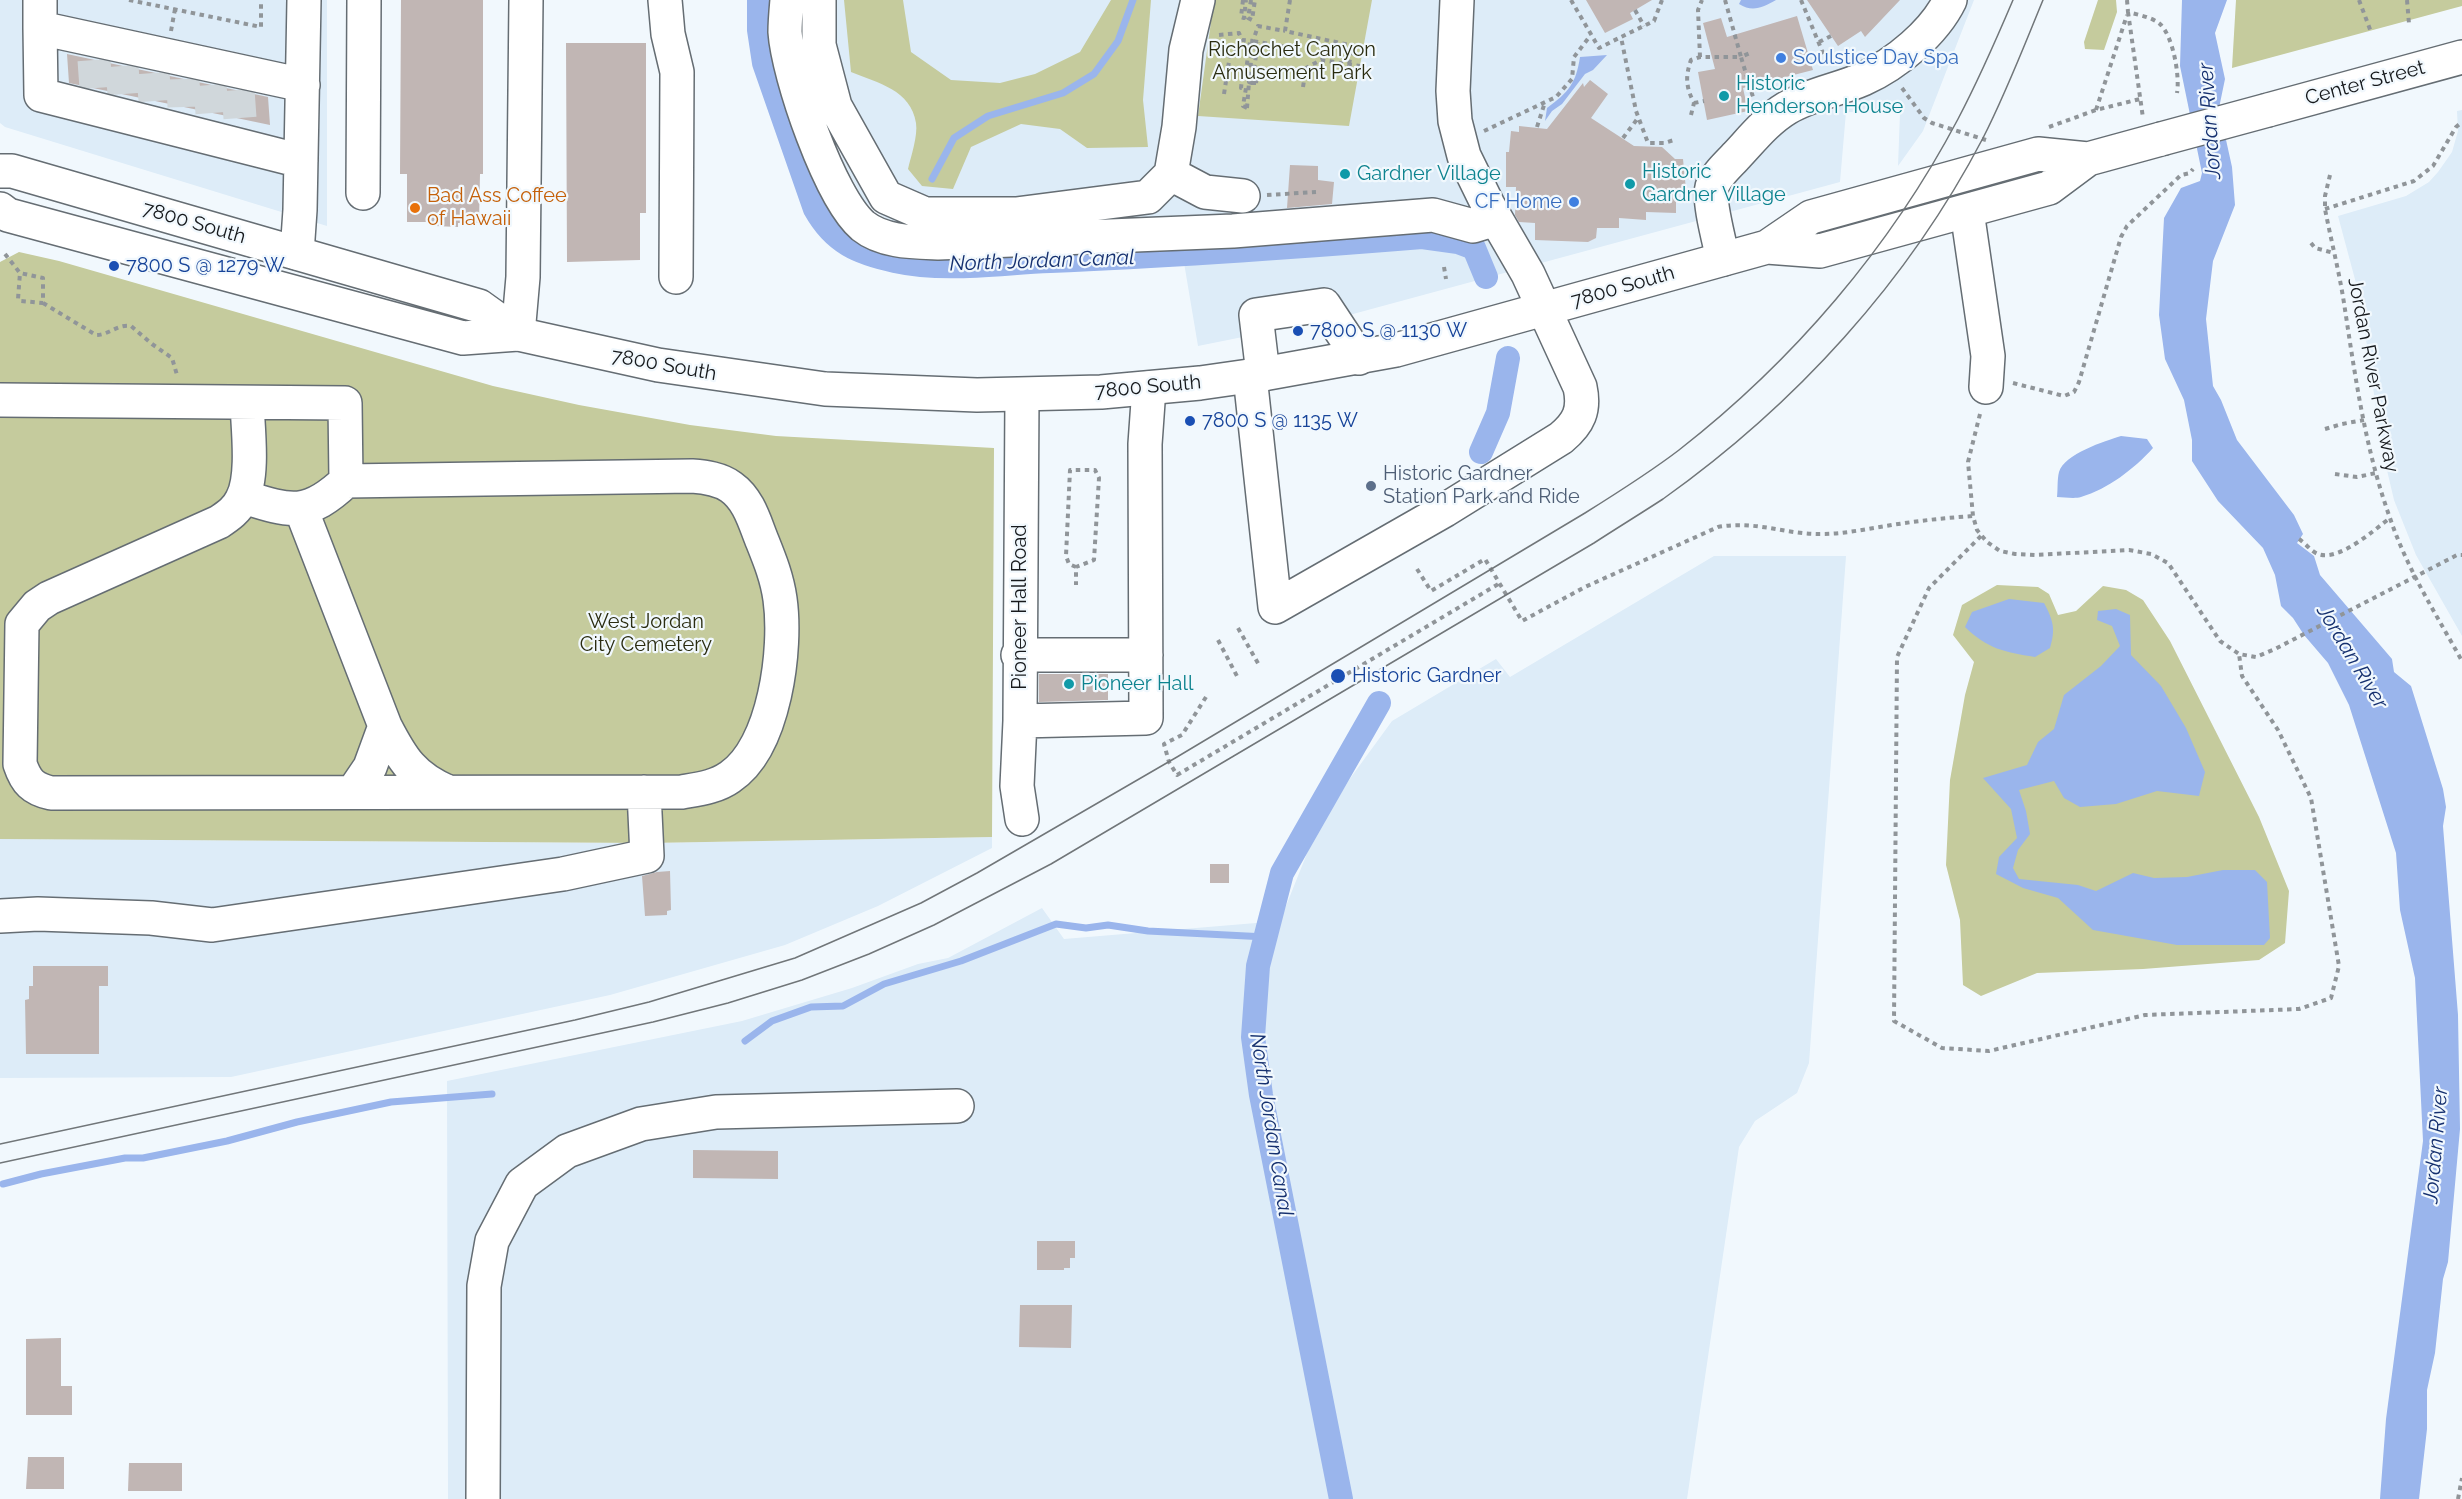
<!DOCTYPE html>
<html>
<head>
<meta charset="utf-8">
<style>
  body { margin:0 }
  canvas { display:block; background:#f1f8fd }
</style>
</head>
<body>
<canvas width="2462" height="1499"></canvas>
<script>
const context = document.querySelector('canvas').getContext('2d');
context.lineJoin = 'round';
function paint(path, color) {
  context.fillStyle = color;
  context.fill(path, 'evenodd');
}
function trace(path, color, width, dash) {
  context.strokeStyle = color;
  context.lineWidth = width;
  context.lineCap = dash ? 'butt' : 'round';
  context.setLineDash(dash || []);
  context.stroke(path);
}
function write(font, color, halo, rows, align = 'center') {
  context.font = font + ' Raleway,sans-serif';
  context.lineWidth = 4.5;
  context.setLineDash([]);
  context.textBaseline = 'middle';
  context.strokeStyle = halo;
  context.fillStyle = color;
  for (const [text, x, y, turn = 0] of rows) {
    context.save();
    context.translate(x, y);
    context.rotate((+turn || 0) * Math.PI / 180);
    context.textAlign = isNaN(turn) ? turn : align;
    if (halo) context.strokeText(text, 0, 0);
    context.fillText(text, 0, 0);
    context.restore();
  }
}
paint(new Path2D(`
  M 0,0 L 327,0 L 327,226 L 5,127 L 0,123 Z
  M 808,0 L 1974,0 L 1923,131 L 1898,166 L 1900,113 L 1846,112 L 1840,182 L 1342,317 L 1198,346 L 1179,233 L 934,234 L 892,224 L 864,201 L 844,163 L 821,94 Z
  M 2462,110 L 2462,636 L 2416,555 L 2394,500 L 2382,449 L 2360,298 L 2338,216 L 2406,196 L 2429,182 L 2438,172 L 2452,152 L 2458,131 L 2457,111 Z
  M 1714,556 L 1846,556 L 1809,1063 L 1797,1093 L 1755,1121 L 1739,1147 L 1687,1499 L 448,1499 L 447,1081 L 742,1021 L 852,988 L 918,964 L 948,958 L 1042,908 L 1064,939 L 1280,921 L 1312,841 L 1349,780 L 1392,721 L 1496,659 L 1510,677 Z
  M 992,837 L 992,848 L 878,906 L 785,945 L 610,995 L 231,1077 L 0,1078 L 0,839 L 648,843 Z`), '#ddecf8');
paint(new Path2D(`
  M 844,0 L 903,0 L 911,52 L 951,80 L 1000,83 L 1035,74 L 1080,52 L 1111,0 L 1151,0 L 1143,100 L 1148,147 L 1087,148 L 1060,129 L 1021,124 L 971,147 L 953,189 L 922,186 L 908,169 C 911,156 918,136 916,123 C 911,90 878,83 851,72 Z
  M 1214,0 L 1372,0 L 1349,126 L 1198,116 Z
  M 2098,0 L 2116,0 L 2117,12 L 2104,50 L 2085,49 L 2084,42 Z
  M 2236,0 L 2462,0 L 2462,6 L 2232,68 Z
  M 19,252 L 59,261 L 493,386 L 579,405 L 690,425 L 776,436 L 994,448 L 992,837 L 648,843 L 0,839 L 0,262 Z
  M 1997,585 L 2038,587 L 2049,594 L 2058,615 L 2076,611 L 2103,586 L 2126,590 L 2143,600 L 2170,641 L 2259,817 L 2289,891 L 2285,943 L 2259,960 L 2143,969 L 2037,973 L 1981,996 L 1963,985 L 1960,920 L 1946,865 L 1950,780 L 1965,695 L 1974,662 L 1953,635 L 1962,605 Z`), '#c5cb9d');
paint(new Path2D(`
  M 1741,0 L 1776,0 C 1763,7 1753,13 1739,4 Z
  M 2182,0 L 2227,0 L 2215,33 L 2225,79 L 2219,108 L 2232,167 L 2235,205 L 2213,261 L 2206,319 L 2213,386 L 2221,400 L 2237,440 L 2294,515 L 2303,534 L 2297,543 L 2314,556 L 2320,575 L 2392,659 L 2394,672 L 2411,686 L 2443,789 L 2446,807 L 2443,826 L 2458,1015 L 2460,1129 L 2448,1262 L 2443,1279 L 2435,1353 L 2427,1390 L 2427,1429 L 2419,1499 L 2380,1499 L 2386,1419 L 2423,1141 L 2415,978 L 2400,910 L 2396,853 L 2349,705 L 2328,663 L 2304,635 L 2293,618 L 2281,606 L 2275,575 L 2263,548 L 2218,501 L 2192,461 L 2192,440 L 2184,400 L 2165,359 L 2159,315 L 2164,218 L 2181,188 L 2200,181 L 2202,173 L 2180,66 Z
  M 1607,55 L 1593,70 L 1585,74 L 1562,104 L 1552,111 L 1545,121 L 1547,108 C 1569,92 1576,83 1580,57 Z
  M 2121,436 L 2147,439 L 2153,448 C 2134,469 2108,489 2081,497 C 2074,499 2064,497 2057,497 C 2058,489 2057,480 2059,472 C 2064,454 2105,441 2121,436 Z
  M 2009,599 L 2044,603 C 2053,620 2056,629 2050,648 L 2035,657 C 2004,652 1988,649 1965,627 L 1972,612 Z
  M 2116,609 L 2130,615 L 2131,655 L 2161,686 L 2186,728 L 2205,772 L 2199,796 L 2157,791 L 2116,804 L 2080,807 L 2064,798 L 2054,781 L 2019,790 L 2026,811 L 2030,834 L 2018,850 L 2013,868 L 2019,879 L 2078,885 L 2096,891 L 2133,873 L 2154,878 L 2187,877 L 2223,870 L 2255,870 L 2267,882 L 2270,938 L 2264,945 L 2177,945 L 2093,930 L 2058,898 L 2023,888 L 1996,874 L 1999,857 L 2017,838 L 2011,809 L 1983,778 L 2027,765 L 2038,742 L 2054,729 L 2064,695 L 2101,666 L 2120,646 L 2112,626 L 2097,620 L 2098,611 Z`), '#9ab5ec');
trace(new Path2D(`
  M 932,179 L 954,138 L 988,116 L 1063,93 L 1094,74 L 1118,41 L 1133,0
  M 745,1041 L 772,1021 L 811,1007 L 843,1006 L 884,984 L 961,961 L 1056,924 L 1086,928 L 1108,925 L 1148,931 L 1266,937
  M 3,1184 L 41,1174 L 125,1158 L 143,1158 L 227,1141 L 297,1122 L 391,1102 L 492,1094`), '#9ab5ec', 7);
trace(new Path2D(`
  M 759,0 L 759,30 L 764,63 L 815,209 C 834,243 858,253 895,261 C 945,272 999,263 1050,261 C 1174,256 1298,247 1422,237 L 1458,242 L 1474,248 L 1486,277
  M 1481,452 L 1498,413 L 1508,358
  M 1341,1499 L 1261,1095 L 1253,1037 L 1258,966 L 1282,873 L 1379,703`), '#9ab5ec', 24);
paint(new Path2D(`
  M 401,0 L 483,0 L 483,174 L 480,174 L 479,223 L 458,223 L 458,227 L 435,226 L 435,222 L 407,222 L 407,174 L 400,174 Z
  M 1586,0 L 1652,0 L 1630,13 L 1633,19 L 1605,33 Z
  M 1807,0 L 1900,0 L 1865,37 L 1861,31 L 1838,46 Z
  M 1797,16 L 1813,70 L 1743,88 L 1748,111 L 1707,120 L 1698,72 L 1715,69 L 1703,23 L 1721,18 L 1727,37 Z
  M 566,43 L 646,43 L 646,213 L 640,213 L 640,260 L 567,262 Z
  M 67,54 L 268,97 L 270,125 L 69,83 Z
  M 1590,80 L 1608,94 L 1591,118 L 1634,146 L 1662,147 L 1675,159 L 1683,159 L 1686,190 L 1676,190 L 1676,213 L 1646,212 L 1646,220 L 1619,218 L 1619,228 L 1597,228 L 1596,238 L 1588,242 L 1535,240 L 1535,223 L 1519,222 L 1515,215 L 1516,187 L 1506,187 L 1506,152 L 1509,152 L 1511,131 L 1519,132 L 1519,126 L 1547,129 L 1583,83 L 1584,87 Z
  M 1290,165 L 1318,166 L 1318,180 L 1334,182 L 1332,204 L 1287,208 Z
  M 1039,674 L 1108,674 L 1108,700 L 1039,702 Z
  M 1210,864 L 1229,864 L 1229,883 L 1210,883 Z
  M 670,871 L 671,910 L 667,911 L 667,915 L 645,916 L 642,876 L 657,872 Z
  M 33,966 L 108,966 L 108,986 L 99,986 L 99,1054 L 26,1054 L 25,1000 L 29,999 L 29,986 L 33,986 Z
  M 693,1150 L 778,1151 L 778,1179 L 693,1178 Z
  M 1037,1241 L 1075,1241 L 1075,1258 L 1070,1258 L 1070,1268 L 1064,1268 L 1064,1270 L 1037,1270 Z
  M 1020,1305 L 1072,1305 L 1071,1348 L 1019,1347 Z
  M 61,1338 L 61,1386 L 72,1386 L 72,1415 L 26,1415 L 26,1339 Z
  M 28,1457 L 64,1457 L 64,1489 L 26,1489 Z
  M 129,1463 L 182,1463 L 182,1491 L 128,1491 Z`), '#c1b6b4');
trace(new Path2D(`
  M 94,60 L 96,88
  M 122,66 L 124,94
  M 153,73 L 155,101
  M 183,79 L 184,107
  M 210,85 L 212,113
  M 238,90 L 240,118`), '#d0d7db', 33, [33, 16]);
const minor = new Path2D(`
  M 40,0 L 40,28 L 303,85
  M 665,0 L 668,34 L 677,72 L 676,277
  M 787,0 C 786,11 785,22 785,32 C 788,76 830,198 863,226 C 883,242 913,242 938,243 L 1233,231 L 1433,215 L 1473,226 L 1496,219
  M 819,0 L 819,45 L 835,106 L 886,197 L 925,214 L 1016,214 L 1148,197 L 1171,174 L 1179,127 L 1186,50 L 1198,0
  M 40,28 L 41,95 L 301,161
  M 1171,174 L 1205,192 L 1243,196
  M 363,193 L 364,0
  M 1967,211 L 1988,356 L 1986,387
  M 297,253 L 300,210 L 304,0
  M 1723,259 C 1720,244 1708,201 1712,187 C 1715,176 1729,164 1737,155 C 1752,139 1767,120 1787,108 C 1811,94 1838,90 1863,79 C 1896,64 1934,33 1950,0
  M 518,334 L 523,277 L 526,0
  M 1263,374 L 1256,315 L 1324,305 L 1359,358
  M 1250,376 L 1275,607 L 1445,510 L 1561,438 C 1579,423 1585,410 1580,387 L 1528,274 L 1488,205 L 1464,156 L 1455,121 L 1453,91 L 1457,0
  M 1022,395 L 1020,721 L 1017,786 L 1022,819
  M 0,400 L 345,403 L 346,481
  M 244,497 C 291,512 308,517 346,481 L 692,476 C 706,477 720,479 731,487 C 748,499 754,520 761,538 C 769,558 777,577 780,599 C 787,648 775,747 730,777 C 716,787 699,789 682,792 L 51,793 C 33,789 26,782 20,764 L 22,624 L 37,606 L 49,598 L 219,522 C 228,516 237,510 242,499 C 254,477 248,429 247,404
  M 301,509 L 385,726 C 402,759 413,777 448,792
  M 1018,655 L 1146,655
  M 1020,721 L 1146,718 L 1145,444 L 1149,388
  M 353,792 L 370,767 L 385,726
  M 0,916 L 38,914 L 151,918 L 212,925 L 563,874 L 647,856 L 644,792
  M 483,1499 L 484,1286 L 492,1241 L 522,1184 L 567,1151 L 641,1124 L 716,1112 L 957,1106`);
const major = new Path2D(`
  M 2268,110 L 2462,57
  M 0,171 L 12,171 L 479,306 L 518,334
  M 0,209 L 8,215 L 463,338 L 518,334 L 658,365 L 825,389 L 977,395 L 1101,392 L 1200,383 L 1263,374 L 1396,350 L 1767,247 L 1820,251 L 2049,188 L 2088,159
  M 1767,247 L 1811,217 L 2038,154 L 2088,159 L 2161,139`);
trace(minor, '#656d73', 36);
trace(major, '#656d73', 36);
trace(new Path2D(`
  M 129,0 L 261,27 L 261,0
  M 1243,0 L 1241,17 L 1244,18 L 1246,0
  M 1251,0 L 1248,18 L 1252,20 L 1255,0
  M 1290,0 L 1285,31 L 1363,48
  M 1571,0 L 1599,48 L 1621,37
  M 1662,0 L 1654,21 L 1621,37 L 1636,111 L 1648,143 L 1664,143 L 1674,140
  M 1725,0 L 1741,57 L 1752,52
  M 1801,0 L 1825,58
  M 2127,0 L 2128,12 C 2138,15 2152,17 2160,24 C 2173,36 2180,76 2177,93
  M 2359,0 L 2371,32
  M 2407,0 L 2409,24
  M 1635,10 L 1644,26
  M 2128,12 L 2143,118
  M 171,31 L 175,9
  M 1219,35 L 1239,33 L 1242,40 L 1253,41 L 1258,26 L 1285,31
  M 1819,42 L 1831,36
  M 1700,57 L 1698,10 L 1702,0
  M 1349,64 L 1353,45
  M 1252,83 L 1249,82 L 1253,41 L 1292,48
  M 1256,83 L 1252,83 L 1258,42
  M 1256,83 L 1257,73
  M 1303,87 L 1306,68 L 1321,60 L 1360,66
  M 1902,88 L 1924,118 L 1932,123 L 1986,140
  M 1224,94 L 1230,55 L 1249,42
  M 1694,103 L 1704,101
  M 1247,108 L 1243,106 L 1246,88 L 1241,88 L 1242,78 L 1245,78 L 1250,42
  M 1247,108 L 1249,82
  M 2096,110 L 2127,15
  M 1691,115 L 1694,103 C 1686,87 1685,77 1691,60 L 1700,57 L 1741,57 L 1753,97
  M 1537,127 L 1545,102
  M 2049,127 L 2096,110 L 2140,99
  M 1484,131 L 1556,97 L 1572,79 L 1574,57 L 1590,36
  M 1623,138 L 1638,118
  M 2330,175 L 2325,196 L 2325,209 C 2331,240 2339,271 2344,303 C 2355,375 2365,449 2390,518 C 2407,569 2436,614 2462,661
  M 1267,195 L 1316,192
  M 2325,209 L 2414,181 L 2433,166 L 2456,127 L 2462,122
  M 2311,243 L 2315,248 L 2334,253
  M 5,254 L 20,273 L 43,278 L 43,303 L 21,301 L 18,299 L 20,273
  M 1444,267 L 1446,279
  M 43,303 L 96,335 C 109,335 117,324 131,326 L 152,344 L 172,358 L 177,375
  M 2013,383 L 2064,396 L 2074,392 L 2079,382 L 2121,237 L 2127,226 L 2181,175 L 2190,173 L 2193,169
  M 1980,414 L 1968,462 L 1973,516 L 1977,530 L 1987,542 L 2000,551 L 2015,554 L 2035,555 L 2129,550 L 2151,554 L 2168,563 L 2220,641 L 2239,654 L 2256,657 L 2275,649 L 2457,555 L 2462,555
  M 2325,429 L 2342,424 L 2364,420
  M 2335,474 L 2357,477 L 2376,473
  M 1981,536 L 1929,588 L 1897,657 L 1894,1021 L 1942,1048 L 1989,1051 L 2145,1015 L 2299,1009 L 2331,998 L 2339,966 L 2311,798 L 2278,730 L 2242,676 L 2239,654
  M 2299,539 C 2305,543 2312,552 2318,554 C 2339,562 2374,530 2390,518
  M 1076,567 L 1069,564 L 1066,556 L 1070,470 L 1095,470 L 1099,478 L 1094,560 L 1076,567 L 1076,585
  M 1417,569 L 1431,591 L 1485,559 L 1522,621 L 1585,587 L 1718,527 C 1756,520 1786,535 1823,534 C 1844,534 1865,529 1886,526 C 1915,521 1944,518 1973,516
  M 1238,628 L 1259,665
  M 1218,640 L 1238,678
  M 1206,697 L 1182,735 L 1164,744 L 1169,762 L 1177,775 L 1500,583
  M 2458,1499 L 2462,1478`), '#909599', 4, [4.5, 4.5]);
trace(minor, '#fff', 33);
trace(major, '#fff', 33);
trace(new Path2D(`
  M 0,1144 L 575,1020 L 649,1002 L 795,958 L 921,903 L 977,873 L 1177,757 L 1585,513 C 1617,493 1649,473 1679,450 C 1793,361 1890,248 1958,119 C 1978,81 1996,40 2013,0
  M 0,1163 L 653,1022 L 728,1003 L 802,980 L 869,954 L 934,925 L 1051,864 L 1594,543 C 1617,528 1640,514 1663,499 C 1795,405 1908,282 1983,138 C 2006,93 2024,46 2043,0`), '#717679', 1.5);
const majorBridge = new Path2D(`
  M 2161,139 L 2268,110`);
trace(majorBridge, '#656d73', 36, []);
trace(majorBridge, '#fff', 33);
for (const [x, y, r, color] of [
  [1781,58,6,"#3f7fe0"],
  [1724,96,6,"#0f9aa8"],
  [1345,174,6,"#0f9aa8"],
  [1630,184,6,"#0f9aa8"],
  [1574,202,6,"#3f7fe0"],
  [415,208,6,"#e8710a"],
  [114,266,6,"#1a4fb4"],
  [1298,331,6,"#1a4fb4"],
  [1190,421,6,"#1a4fb4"],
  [1371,486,6,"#5c6f8a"],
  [1338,676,8,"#1a4fb4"],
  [1069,684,6,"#0f9aa8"]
]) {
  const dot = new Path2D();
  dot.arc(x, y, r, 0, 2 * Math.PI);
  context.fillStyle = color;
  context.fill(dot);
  trace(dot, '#f1f8fd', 2);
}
write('20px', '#2a2c10', '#f1f8fd', [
  ["Richochet Canyon",1292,50],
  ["Amusement Park",1292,73],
  ["West Jordan",646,622],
  ["City Cemetery",646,645]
]);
write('20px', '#366cbe', '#f1f8fd', [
  ["Soulstice Day Spa",1793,58],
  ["CF Home",1562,202,"right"]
], 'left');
write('20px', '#16191c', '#f1f8fd', [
  ["Center Street",2365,83,-15],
  ["7800 South",194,223,16],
  ["7800 South",1623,287,-16],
  ["7800 South",664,365,10],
  ["Jordan River Parkway",2373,375,79],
  ["7800 South",1148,387,-5],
  ["Pioneer Hall Road",1020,607,-90]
]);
write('20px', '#0d838f', '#f1f8fd', [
  ["Historic",1736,84],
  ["Henderson House",1736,107],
  ["Historic",1642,172],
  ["Gardner Village",1642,195],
  ["Gardner Village",1357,174],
  ["Pioneer Hall",1081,684]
], 'left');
write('20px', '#c56008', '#f1f8fd', [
  ["Bad Ass Coffee",427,196],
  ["of Hawaii",427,219]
], 'left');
write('20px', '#164399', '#f1f8fd', [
  ["7800 S @ 1279 W",126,266],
  ["7800 S @ 1130 W",1310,331],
  ["7800 S @ 1135 W",1202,421],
  ["Historic Gardner",1352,676]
], 'left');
write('20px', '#4e5e75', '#f1f8fd', [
  ["Historic Gardner",1383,474],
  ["Station Park and Ride",1383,497]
], 'left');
write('italic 21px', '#15306f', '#f1f8fd', [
  ["Jordan River",2210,121,-94],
  ["North Jordan Canal",1042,261,-2],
  ["Jordan River",2352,657,59],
  ["North Jordan Canal",1271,1125,81],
  ["Jordan River",2436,1145,-85]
]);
</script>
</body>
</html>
